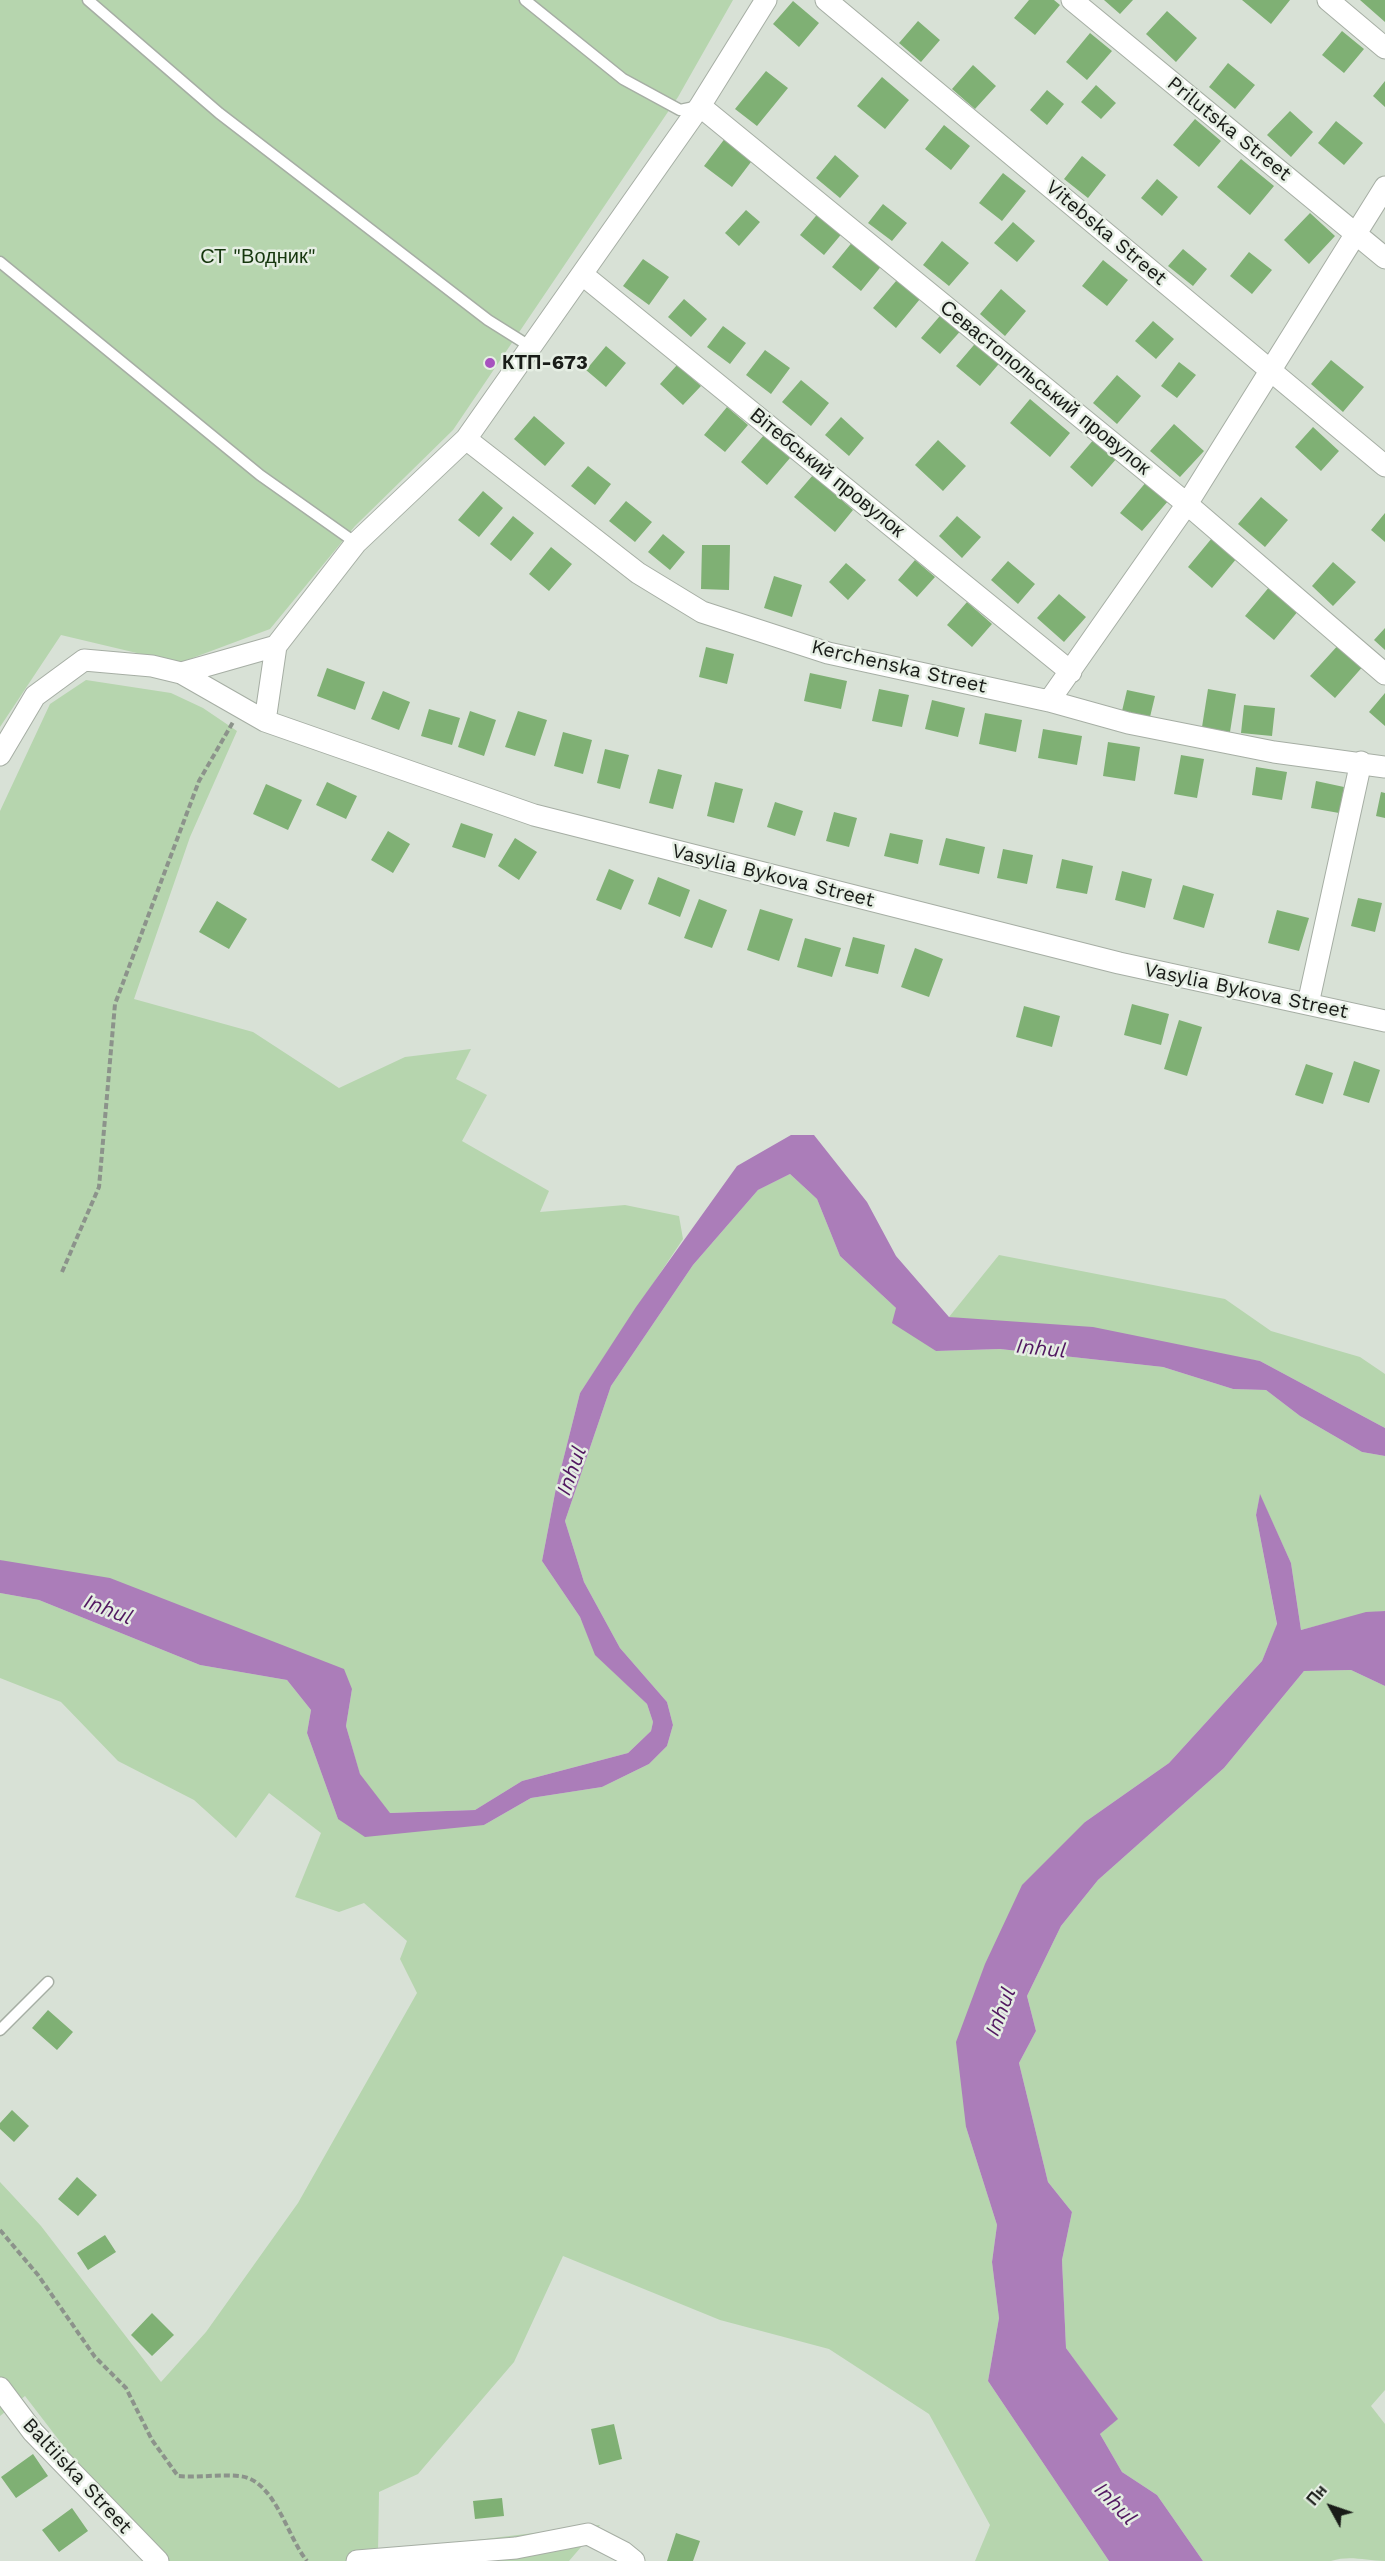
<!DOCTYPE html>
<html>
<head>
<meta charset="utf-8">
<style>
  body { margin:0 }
  #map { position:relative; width:1385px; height:2561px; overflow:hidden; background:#d8e1d6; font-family:"Work Sans",sans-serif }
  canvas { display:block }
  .north { position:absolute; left:1301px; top:2477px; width:60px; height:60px; -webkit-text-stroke:4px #e5eee3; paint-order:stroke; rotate:310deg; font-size:16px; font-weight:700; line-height:24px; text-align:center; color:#191c18 }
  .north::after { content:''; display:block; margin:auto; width:21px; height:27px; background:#191c18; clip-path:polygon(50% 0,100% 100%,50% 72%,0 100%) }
</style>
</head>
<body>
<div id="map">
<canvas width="1385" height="2561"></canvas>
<div class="north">Пн</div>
</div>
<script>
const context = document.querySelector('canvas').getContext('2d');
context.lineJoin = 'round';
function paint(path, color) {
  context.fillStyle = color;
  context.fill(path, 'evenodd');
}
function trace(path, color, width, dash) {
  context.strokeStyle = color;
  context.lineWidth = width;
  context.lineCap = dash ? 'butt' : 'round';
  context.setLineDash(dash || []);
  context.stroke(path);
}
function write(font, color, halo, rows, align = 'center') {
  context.font = font + ' "Work Sans",sans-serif';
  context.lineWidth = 5;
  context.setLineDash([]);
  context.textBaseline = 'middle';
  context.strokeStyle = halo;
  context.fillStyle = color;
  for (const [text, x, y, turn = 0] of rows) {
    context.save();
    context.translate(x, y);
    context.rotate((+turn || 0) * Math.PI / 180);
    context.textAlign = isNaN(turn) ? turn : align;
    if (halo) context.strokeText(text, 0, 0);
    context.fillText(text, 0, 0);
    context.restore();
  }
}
paint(new Path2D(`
  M 0,0 L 733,0 L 678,97 L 453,430 L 355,526 L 270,629 L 179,663 L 61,635 L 0,727 Z
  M 86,680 L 171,693 L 203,708 L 237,731 L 190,837 L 134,999 L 253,1032 L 339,1088 L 405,1057 L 471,1049 L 456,1079 L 487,1095 L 462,1141 L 549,1191 L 540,1212 L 625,1205 L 679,1216 L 683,1239 L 580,1393 L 556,1488 L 542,1561 L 580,1617 L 596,1655 L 647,1704 L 653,1722 L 651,1731 L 628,1753 L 522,1781 L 475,1810 L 389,1813 L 360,1775 L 346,1726 L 352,1689 L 0,1560 L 0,811 L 50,704 Z
  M 790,1174 L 817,1199 L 840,1256 L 896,1308 L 936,1351 L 1000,1349 L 1163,1367 L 1233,1389 L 1266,1390 L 1300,1416 L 1362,1452 L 1385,1456 L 1385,1611 L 1366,1613 L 1301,1630 L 1291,1563 L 1260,1495 L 1256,1515 L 1277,1625 L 1262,1661 L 1169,1763 L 1085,1822 L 966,2127 L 997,2225 L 992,2262 L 999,2318 L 988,2381 L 1109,2561 L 975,2561 L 990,2525 L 929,2414 L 829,2349 L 720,2320 L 563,2256 L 514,2362 L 418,2474 L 379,2492 L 378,2552 L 600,2525 L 569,2561 L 169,2561 L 75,2461 L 25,2396 L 0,2416 L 0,2182 L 41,2226 L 161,2382 L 206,2332 L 298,2203 L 417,1993 L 400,1959 L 407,1941 L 364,1903 L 339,1912 L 295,1897 L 321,1833 L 269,1793 L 236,1838 L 194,1800 L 118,1761 L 61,1702 L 0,1678 L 0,1593 L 39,1600 L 200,1665 L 287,1680 L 311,1710 L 307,1733 L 338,1819 L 484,1825 L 531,1798 L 602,1787 L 649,1764 L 667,1746 L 673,1725 L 667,1702 L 620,1648 L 584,1582 L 565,1521 L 611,1386 L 693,1265 L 758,1190 Z
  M 999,1255 L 1225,1299 L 1271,1331 L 1360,1357 L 1385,1374 L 1385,1428 L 1260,1361 L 949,1317 Z
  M 1351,1670 L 1385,1686 L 1385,2390 L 1371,2406 L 1385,2424 L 1385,2561 C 1365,2561 1351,2555 1331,2561 L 1203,2561 L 1157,2495 L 1122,2472 L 1100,2434 L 1117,2419 L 1066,2348 L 1062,2260 L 1072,2212 L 1048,2182 L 1019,2063 L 1036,2031 L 1027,1996 L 1061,1926 L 1098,1880 L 1224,1768 L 1304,1671 Z`), '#b6d5ae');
paint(new Path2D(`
  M 791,1135 L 814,1135 L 867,1202 L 896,1256 L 949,1317 L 1093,1327 L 1260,1361 L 1385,1428 L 1385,1456 L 1362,1452 L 1300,1416 L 1266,1390 L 1233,1389 L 1163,1367 L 1000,1349 L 936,1351 L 892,1323 L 896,1308 L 840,1256 L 817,1199 L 790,1174 L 758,1190 L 693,1265 L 611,1386 L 565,1521 L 584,1582 L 620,1648 L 667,1702 L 673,1725 L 667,1746 L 649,1764 L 602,1787 L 531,1798 L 484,1825 L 365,1837 L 338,1819 L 307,1733 L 311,1710 L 287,1680 L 200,1665 L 39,1600 L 0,1593 L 0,1560 L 110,1578 L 344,1669 L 352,1689 L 346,1726 L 360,1774 L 390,1813 L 475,1810 L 522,1781 L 628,1753 L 651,1731 L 653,1722 L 647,1704 L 595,1655 L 580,1617 L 542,1561 L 556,1488 L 580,1393 L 636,1307 L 737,1166 Z
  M 1260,1494 L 1291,1563 L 1301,1630 L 1366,1612 L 1385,1611 L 1385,1686 L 1351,1670 L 1304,1671 L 1224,1768 L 1098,1880 L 1061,1926 L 1027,1996 L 1036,2031 L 1019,2063 L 1048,2182 L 1072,2212 L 1062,2260 L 1066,2348 L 1118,2419 L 1100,2434 L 1122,2472 L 1157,2495 L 1203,2561 L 1109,2561 L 988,2381 L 999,2318 L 992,2262 L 997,2225 L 966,2127 L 956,2042 L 985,1964 L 1022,1885 L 1085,1822 L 1169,1763 L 1262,1661 L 1277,1624 L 1256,1515 Z`), '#ab7db9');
paint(new Path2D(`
  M 1029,0 L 1054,0 L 1060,5 L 1035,35 L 1014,18 Z
  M 1104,0 L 1133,0 L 1120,14 Z
  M 1242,0 L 1290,0 L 1271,24 Z
  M 1360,0 L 1385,0 L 1385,22 Z
  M 793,1 L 819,23 L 799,47 L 773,24 Z
  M 1167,11 L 1197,38 L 1176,62 L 1146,34 Z
  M 918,21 L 940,40 L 921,62 L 899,43 Z
  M 1342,31 L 1364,49 L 1344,73 L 1322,55 Z
  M 1090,33 L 1112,51 L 1087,80 L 1066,62 Z
  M 1228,63 L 1255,85 L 1235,109 L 1209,87 Z
  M 973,65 L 996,86 L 975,109 L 952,89 Z
  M 766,71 L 788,88 L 757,126 L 735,109 Z
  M 882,77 L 909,100 L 885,129 L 857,106 Z
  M 1385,81 L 1385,107 L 1373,96 Z
  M 1096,85 L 1116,103 L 1101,119 L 1081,102 Z
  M 1047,90 L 1064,104 L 1047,125 L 1030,110 Z
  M 1290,111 L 1313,132 L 1291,157 L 1267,135 Z
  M 1195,119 L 1221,141 L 1199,167 L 1173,145 Z
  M 1336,121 L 1363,143 L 1344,165 L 1318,143 Z
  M 944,125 L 970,146 L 951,170 L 925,149 Z
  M 726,137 L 754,158 L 732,187 L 704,166 Z
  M 835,155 L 859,176 L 840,198 L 816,178 Z
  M 1082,156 L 1106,175 L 1088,198 L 1064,179 Z
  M 1241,159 L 1274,186 L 1250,215 L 1217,187 Z
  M 1003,173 L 1026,191 L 1002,221 L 979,203 Z
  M 1157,179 L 1178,197 L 1162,216 L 1141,198 Z
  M 883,204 L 907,223 L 892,241 L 868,223 Z
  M 746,210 L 760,222 L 739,246 L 725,233 Z
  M 820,211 L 844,231 L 824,255 L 800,235 Z
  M 1310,213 L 1335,236 L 1309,264 L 1284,240 Z
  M 1013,222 L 1035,241 L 1017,262 L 994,243 Z
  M 854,240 L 883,264 L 861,291 L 832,267 Z
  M 942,241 L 969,263 L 949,286 L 923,265 Z
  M 1183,249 L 1207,269 L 1193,286 L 1168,266 Z
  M 1249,252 L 1272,270 L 1252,294 L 1230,276 Z
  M 643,259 L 669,277 L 649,305 L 623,286 Z
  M 1103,260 L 1128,280 L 1107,306 L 1082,286 Z
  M 902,274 L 925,293 L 896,328 L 873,308 Z
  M 1001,289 L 1026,311 L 1005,336 L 980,314 Z
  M 684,299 L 707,319 L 691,337 L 668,317 Z
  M 945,310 L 964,327 L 940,354 L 921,338 Z
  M 1153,321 L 1174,339 L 1156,359 L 1135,341 Z
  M 723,326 L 746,343 L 730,364 L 707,347 Z
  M 979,339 L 1003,359 L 980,386 L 956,366 Z
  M 606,346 L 626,363 L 606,387 L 586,370 Z
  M 765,350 L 790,368 L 771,394 L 746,375 Z
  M 1331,360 L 1364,387 L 1343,412 L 1311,384 Z
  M 1179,362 L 1196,375 L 1177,398 L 1161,386 Z
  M 677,365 L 701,386 L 683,405 L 660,384 Z
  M 1117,375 L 1141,396 L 1117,424 L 1093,403 Z
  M 801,380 L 829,403 L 811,426 L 782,402 Z
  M 1030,399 L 1070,433 L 1050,457 L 1010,423 Z
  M 727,407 L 748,425 L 725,452 L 704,435 Z
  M 534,416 L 565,443 L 545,466 L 514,439 Z
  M 841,417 L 864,438 L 849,456 L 825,435 Z
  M 1174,424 L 1204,451 L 1180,477 L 1150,451 Z
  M 1313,427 L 1339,451 L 1321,471 L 1295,447 Z
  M 764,435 L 790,458 L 767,485 L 741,462 Z
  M 1095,438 L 1117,458 L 1092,487 L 1070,467 Z
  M 938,440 L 966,466 L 943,491 L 915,465 Z
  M 588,466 L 611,484 L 595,505 L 571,486 Z
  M 813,475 L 853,510 L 835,532 L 794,497 Z
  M 1147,481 L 1169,500 L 1142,531 L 1120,513 Z
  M 483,491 L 503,508 L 479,537 L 458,520 Z
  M 1261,497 L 1288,520 L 1265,547 L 1238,524 Z
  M 626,501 L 652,522 L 635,542 L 609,521 Z
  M 1385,513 L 1385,542 L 1371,530 Z
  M 513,516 L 534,533 L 511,561 L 490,544 Z
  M 957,516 L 981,537 L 962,558 L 939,536 Z
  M 663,534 L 685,552 L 670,570 L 648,552 Z
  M 1212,538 L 1237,558 L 1212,588 L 1188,567 Z
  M 702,545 L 730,545 L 729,590 L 701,589 Z
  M 551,547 L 572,564 L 549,591 L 529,574 Z
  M 915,560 L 935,577 L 917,597 L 898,580 Z
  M 1008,561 L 1035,584 L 1018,604 L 991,580 Z
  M 1333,562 L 1356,582 L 1333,606 L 1312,586 Z
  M 846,563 L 866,580 L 848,600 L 829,582 Z
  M 774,576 L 802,585 L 792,617 L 764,608 Z
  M 1270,586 L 1299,610 L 1274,640 L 1245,616 Z
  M 1059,594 L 1086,617 L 1064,642 L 1037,618 Z
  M 967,602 L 992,624 L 972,647 L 947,625 Z
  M 1385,628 L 1385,650 L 1374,640 Z
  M 1341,642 L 1365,664 L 1335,698 L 1310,676 Z
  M 706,647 L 734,654 L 727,684 L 699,677 Z
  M 327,668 L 365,682 L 355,710 L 317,696 Z
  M 810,673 L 847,681 L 841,709 L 804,701 Z
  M 879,689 L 909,695 L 902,727 L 872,721 Z
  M 1208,689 L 1236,694 L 1230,732 L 1202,727 Z
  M 1127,690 L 1155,696 L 1150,717 L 1122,711 Z
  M 383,691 L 410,702 L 399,730 L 371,719 Z
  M 1385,693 L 1385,726 L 1369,712 Z
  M 932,700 L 965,708 L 958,737 L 925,729 Z
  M 1244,705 L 1275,708 L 1272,736 L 1241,733 Z
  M 429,709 L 460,718 L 452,745 L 421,736 Z
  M 470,711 L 496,720 L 484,756 L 458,747 Z
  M 518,711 L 547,720 L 535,756 L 505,747 Z
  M 985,713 L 1022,720 L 1016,752 L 979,744 Z
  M 1043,729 L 1082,736 L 1077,765 L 1038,758 Z
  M 563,732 L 592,740 L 583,774 L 554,766 Z
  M 1108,742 L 1140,747 L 1135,781 L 1103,776 Z
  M 605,749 L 629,755 L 620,789 L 597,783 Z
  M 1181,755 L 1204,759 L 1197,798 L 1174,794 Z
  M 1256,767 L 1287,772 L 1282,800 L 1252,795 Z
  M 658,769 L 682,775 L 673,809 L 649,803 Z
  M 1316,781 L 1344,787 L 1339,813 L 1311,808 Z
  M 327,782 L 357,796 L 346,819 L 316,805 Z
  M 715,782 L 743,789 L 734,823 L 707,816 Z
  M 266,784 L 302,800 L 288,830 L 253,814 Z
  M 1381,792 L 1385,793 L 1385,818 L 1376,816 Z
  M 775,802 L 803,811 L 795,836 L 767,827 Z
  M 834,812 L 857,818 L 849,847 L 826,841 Z
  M 461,823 L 493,834 L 485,858 L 452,847 Z
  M 388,831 L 410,844 L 393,873 L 371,860 Z
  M 890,833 L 923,840 L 918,864 L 884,856 Z
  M 515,838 L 537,852 L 519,880 L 498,866 Z
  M 946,838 L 985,847 L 979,874 L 939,865 Z
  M 1003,849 L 1033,855 L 1027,884 L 997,878 Z
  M 1062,859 L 1093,866 L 1087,894 L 1056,888 Z
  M 609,869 L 634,880 L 621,910 L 596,900 Z
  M 1122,871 L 1152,879 L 1145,908 L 1115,900 Z
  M 658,877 L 690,890 L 680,917 L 648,904 Z
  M 1183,885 L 1214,894 L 1204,928 L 1173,919 Z
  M 1358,898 L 1382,903 L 1375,932 L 1351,926 Z
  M 699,899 L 727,910 L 712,948 L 684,938 Z
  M 217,901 L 247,919 L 229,949 L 199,932 Z
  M 760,909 L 793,919 L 779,961 L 747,950 Z
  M 1277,910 L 1309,918 L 1299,951 L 1268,943 Z
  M 853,937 L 885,945 L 878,974 L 845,966 Z
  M 805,938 L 841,948 L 832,977 L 797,967 Z
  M 915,948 L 943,959 L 929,997 L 901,987 Z
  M 1132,1004 L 1169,1014 L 1161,1045 L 1124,1035 Z
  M 1024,1006 L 1060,1016 L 1052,1047 L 1016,1037 Z
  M 1179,1020 L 1202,1027 L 1187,1076 L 1164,1069 Z
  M 1354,1061 L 1380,1070 L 1369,1103 L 1343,1095 Z
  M 1306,1064 L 1333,1073 L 1323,1104 L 1295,1095 Z
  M 48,2010 L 73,2032 L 57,2050 L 32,2028 Z
  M 12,2110 L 29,2126 L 14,2142 L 0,2129 L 0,2123 Z
  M 77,2177 L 97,2195 L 78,2216 L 58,2199 Z
  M 105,2235 L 116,2252 L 88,2270 L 77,2253 Z
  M 152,2313 L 174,2335 L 152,2356 L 131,2335 Z
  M 614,2424 L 622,2459 L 599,2465 L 591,2429 Z
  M 33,2454 L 48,2476 L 16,2498 L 1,2477 Z
  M 502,2498 L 504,2516 L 475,2519 L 473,2501 Z
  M 72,2508 L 88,2531 L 59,2552 L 42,2530 Z
  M 676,2533 L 700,2541 L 693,2561 L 667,2561 Z`), '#7fb074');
const lane = new Path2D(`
  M 88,0 L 219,113 L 488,320 L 531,347
  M 525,0 L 623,79 L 680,110 L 699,106
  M 0,262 L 260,475 L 356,543
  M 0,2030 L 48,1982`);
const street = new Path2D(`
  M 826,0 L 1385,466
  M 1072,0 L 1385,258
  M 1328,0 L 1385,48
  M 700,106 L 1187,504 L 1385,674
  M 583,275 L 1071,672
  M 466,439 L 638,573 L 702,612 L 828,653 L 1049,701 L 1128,723 L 1274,752 L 1385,767
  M 181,673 L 265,721 L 534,815 L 1119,963 L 1385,1021
  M 1049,701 L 1187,504 L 1385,187
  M 265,721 L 276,646
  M 0,755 L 35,696 L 84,660 L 152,666 L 181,673 L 276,646 L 356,543 L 466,439 L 700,106 L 766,0
  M 1308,1004 L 1361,762
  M 0,2388 L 33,2432 L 158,2561
  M 357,2561 L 516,2548 L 588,2534 L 623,2552 L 634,2561`);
trace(lane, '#a6aea4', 13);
trace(street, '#a6aea4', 23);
trace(new Path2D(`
  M 62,1272 L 99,1187 L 115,1004 L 199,781 L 233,722
  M 0,2230 L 38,2275 L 95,2357 L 126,2388 L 152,2440 L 178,2476 C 198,2478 219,2474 239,2476 C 275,2479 287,2537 307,2561`), '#8c938b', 4, [6, 3]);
trace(lane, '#fff', 10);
trace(street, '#fff', 21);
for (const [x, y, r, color] of [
  [490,363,6,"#a751bf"]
]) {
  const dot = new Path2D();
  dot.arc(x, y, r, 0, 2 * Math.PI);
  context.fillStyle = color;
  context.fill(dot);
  trace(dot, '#e5eee3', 2);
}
write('20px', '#191c18', '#e5eee3', [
  ["Prilutska Street",1229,129,39],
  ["Vitebska Street",1106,233,40],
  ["Севастопольський провулок",1045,388,39],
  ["Вітебський провулок",827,473,39],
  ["Kerchenska Street",899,667,13],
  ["Vasylia Bykova Street",773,876,14],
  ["Vasylia Bykova Street",1246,991,12],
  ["Baltiiska Street",77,2476,47]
]);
write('20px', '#16370e', '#e5eee3', [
  ["СТ \"Водник\"",258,257]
]);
write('bold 20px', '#191c18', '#e5eee3', [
  ["КТП-673",502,363]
], 'left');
write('italic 21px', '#511760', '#e5eee3', [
  ["Inhul",1041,1349,6],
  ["Inhul",572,1471,-70],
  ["Inhul",108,1610,21],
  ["Inhul",1001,2012,-69],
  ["Inhul",1115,2504,46]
]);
</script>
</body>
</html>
